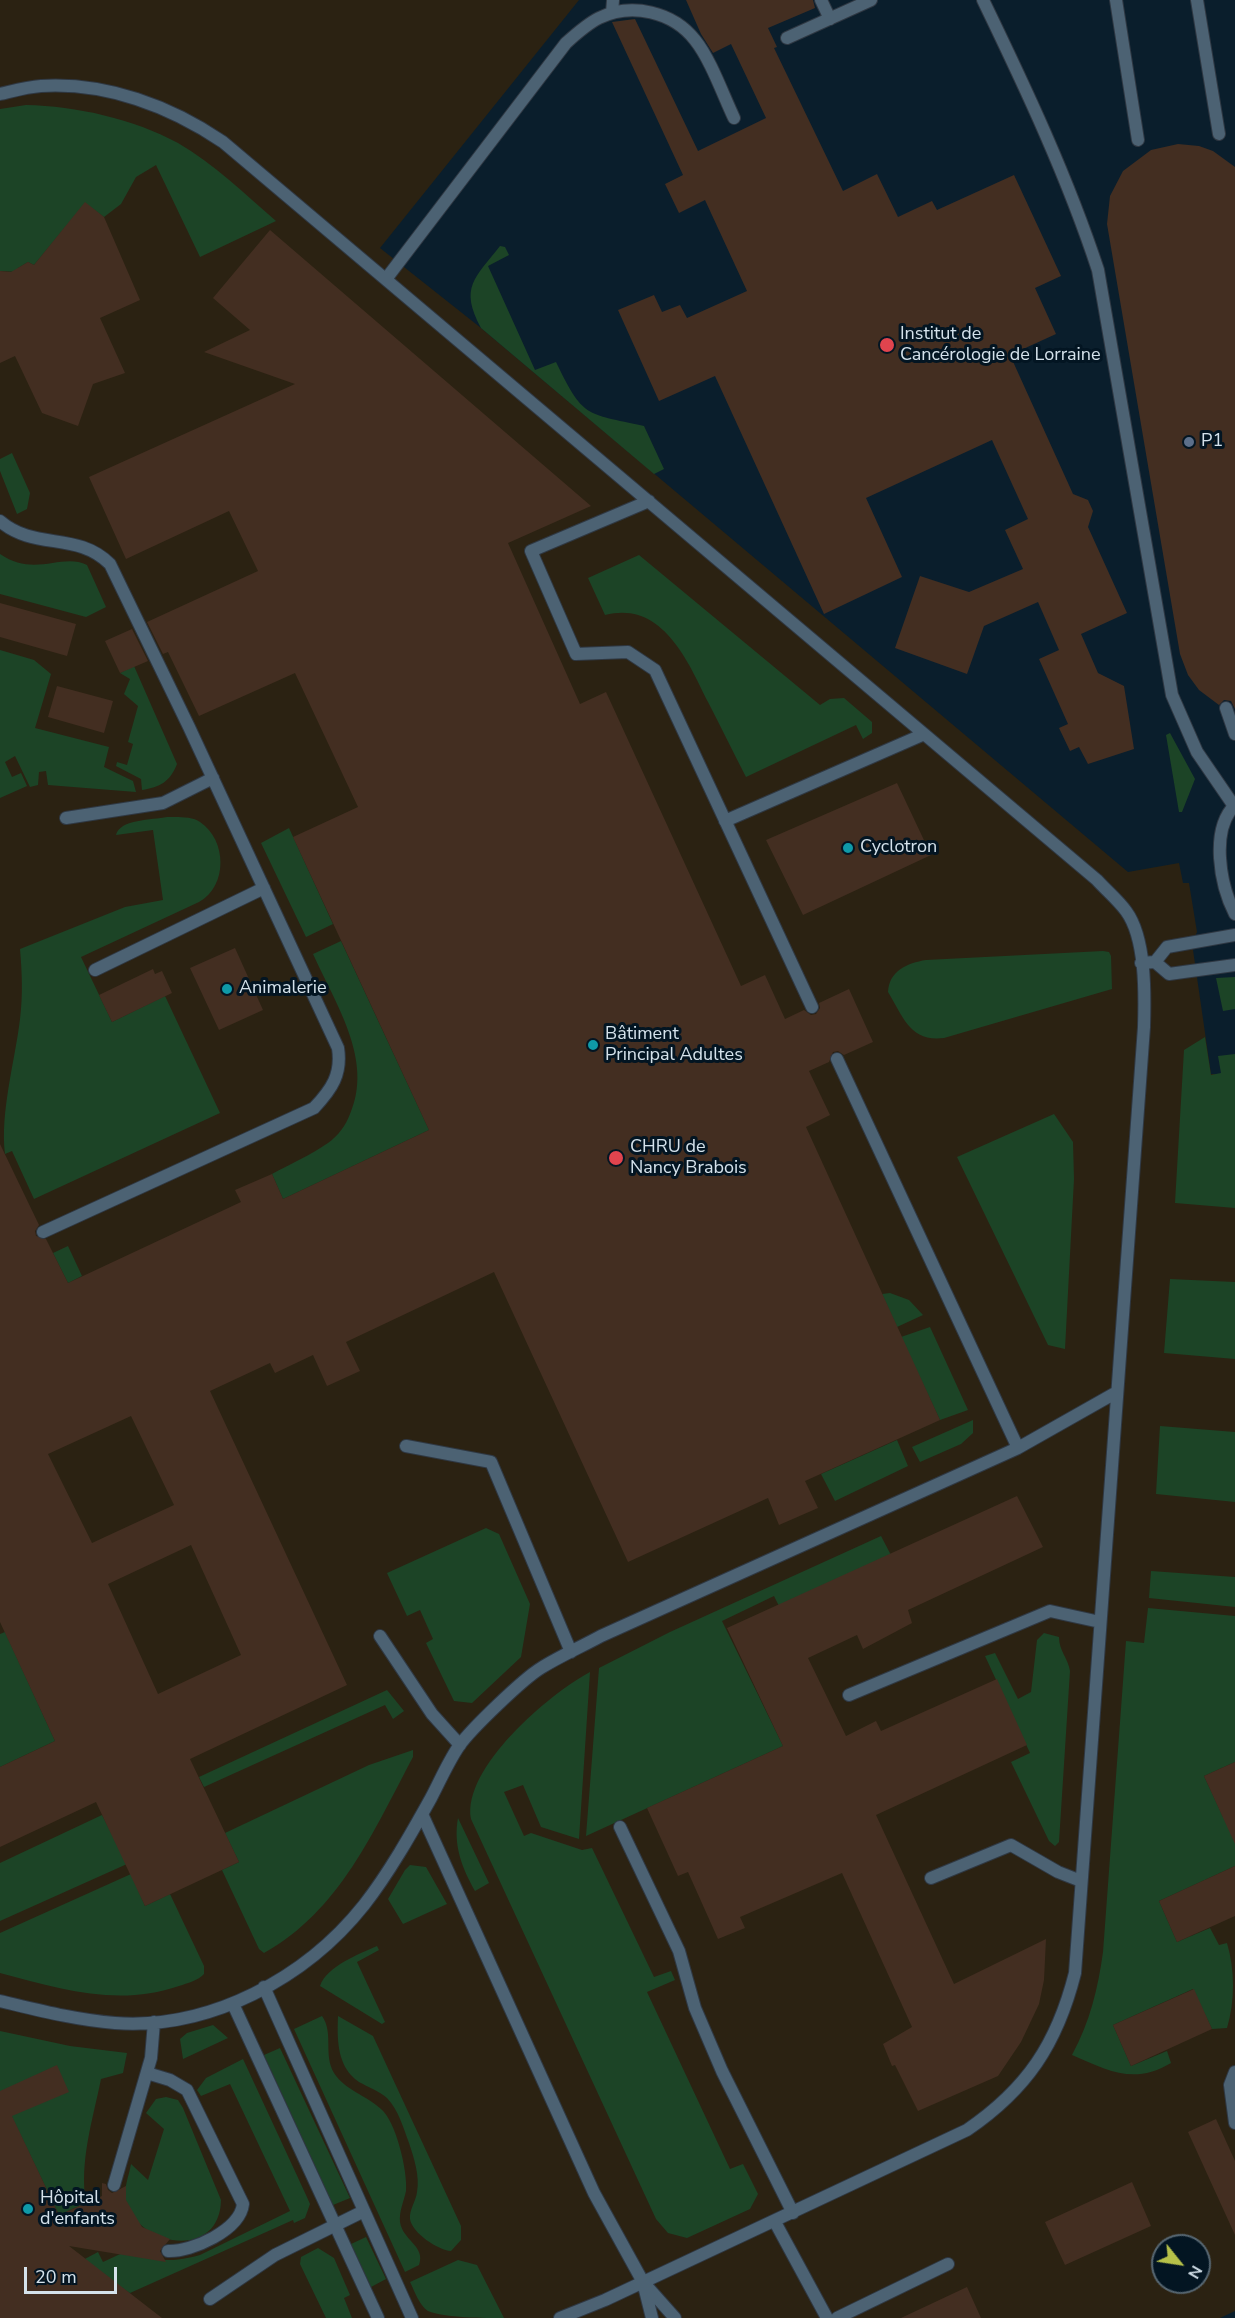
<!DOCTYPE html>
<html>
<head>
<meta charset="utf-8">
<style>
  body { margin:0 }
  #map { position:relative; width:1235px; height:2318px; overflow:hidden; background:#0a1e2c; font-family:"Nunito Sans",sans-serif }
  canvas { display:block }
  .north { position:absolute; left:1151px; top:2234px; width:60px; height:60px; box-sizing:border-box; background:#031522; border:2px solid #576772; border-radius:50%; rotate:120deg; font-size:16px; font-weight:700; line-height:24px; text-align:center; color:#d5e2eb }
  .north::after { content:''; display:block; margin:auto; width:21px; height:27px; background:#b6c149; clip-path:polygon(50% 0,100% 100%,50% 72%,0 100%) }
  .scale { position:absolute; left:24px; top:2267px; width:93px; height:27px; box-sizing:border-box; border:3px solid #d5e2eb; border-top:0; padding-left:8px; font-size:18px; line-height:21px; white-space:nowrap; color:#d5e2eb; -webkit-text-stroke:4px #031522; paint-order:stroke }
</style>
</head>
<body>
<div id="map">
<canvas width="1235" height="2318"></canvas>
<div class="north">N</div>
<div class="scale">20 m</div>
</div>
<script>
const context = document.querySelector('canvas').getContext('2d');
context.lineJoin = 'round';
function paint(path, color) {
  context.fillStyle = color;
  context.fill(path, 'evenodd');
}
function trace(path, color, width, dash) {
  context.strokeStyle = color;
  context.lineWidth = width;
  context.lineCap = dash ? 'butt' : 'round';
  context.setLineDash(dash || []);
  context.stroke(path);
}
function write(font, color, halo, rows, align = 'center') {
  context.font = font + ' "Nunito Sans",sans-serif';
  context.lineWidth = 6;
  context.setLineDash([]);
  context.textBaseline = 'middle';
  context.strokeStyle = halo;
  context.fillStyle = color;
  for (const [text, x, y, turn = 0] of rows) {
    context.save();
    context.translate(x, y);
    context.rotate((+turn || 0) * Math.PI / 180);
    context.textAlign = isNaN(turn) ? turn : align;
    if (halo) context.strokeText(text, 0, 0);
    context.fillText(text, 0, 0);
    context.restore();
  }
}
paint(new Path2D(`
  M 0,0 L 579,0 L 380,248 L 481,328 L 1128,872 L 1179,863 L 1183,883 L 1189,883 L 1197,932 L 1192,943 L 1211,1074 L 1216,1074 L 1235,1171 L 1235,2311 L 1220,2318 L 0,2318 ZM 1163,2246 L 1199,2246 L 1199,2282 L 1163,2282 Z`), '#2b2212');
paint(new Path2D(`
  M 26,105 C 76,106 134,119 178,143 C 214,164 245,194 276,221 L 200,257 L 156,165 L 136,177 L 121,204 L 104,217 L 85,203 L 34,265 L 28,262 L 18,268 L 19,272 L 0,271 L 0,109 Z
  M 500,246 L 505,247 L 509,255 L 488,266 L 535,370 L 556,362 C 583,418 585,413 644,426 L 664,469 L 654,474 L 481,328 C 459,287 475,278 500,246 Z
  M 12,453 L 30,493 L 27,509 L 17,514 L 0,471 L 0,459 Z
  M 0,554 C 35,578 62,552 87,565 L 106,607 L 86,617 L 0,594 Z
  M 639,555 L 820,705 L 830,699 L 844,698 L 872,722 L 872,733 L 863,739 L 856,725 L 746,777 C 733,752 721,727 708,702 C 688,661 662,600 605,615 L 588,578 Z
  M 0,650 L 34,660 L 51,674 L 35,728 L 109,747 L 104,767 L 133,781 L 136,792 L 48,785 L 46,771 L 39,772 L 38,785 L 30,787 L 15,756 L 5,762 L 12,777 L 21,773 L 27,786 L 0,798 Z
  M 134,666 L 177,764 C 170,782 160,787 142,790 L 141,779 L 116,766 L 117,762 L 127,765 L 133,744 L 128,742 L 138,706 L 124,694 L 130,679 L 120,673 Z
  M 1170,733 L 1195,779 L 1182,812 L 1179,812 L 1166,735 Z
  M 167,817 C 176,817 192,816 200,822 C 227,840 228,886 199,902 L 81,957 L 112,1022 L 165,996 L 220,1113 L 34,1199 L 12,1151 L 5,1154 C 0,1112 15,1061 20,1019 C 23,995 22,972 20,949 L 125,907 L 163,900 L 153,830 L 116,835 C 120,819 152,820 167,817 Z
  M 289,828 L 333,924 L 306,937 L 261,843 Z
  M 341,941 L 429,1130 L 283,1199 L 272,1174 C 290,1164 311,1155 328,1143 C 338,1136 346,1125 350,1114 C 374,1060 335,1003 313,954 Z
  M 1103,951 L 1109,952 L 1111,956 L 1112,989 L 944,1038 C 910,1042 904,1018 888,992 C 889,971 907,963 926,960 Z
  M 1235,977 L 1235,1009 L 1223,1011 L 1216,978 Z
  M 1205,1037 L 1211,1075 L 1221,1073 L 1218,1056 L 1235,1054 L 1235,1208 L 1175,1203 L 1184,1050 Z
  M 1054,1114 L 1073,1142 L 1074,1179 L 1065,1349 L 1048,1345 L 957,1157 Z
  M 68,1246 L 82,1276 L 68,1283 L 53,1253 Z
  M 1170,1279 L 1235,1282 L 1235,1359 L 1164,1353 Z
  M 890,1293 L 909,1300 L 923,1315 L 897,1327 L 882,1294 Z
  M 930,1327 L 968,1410 L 940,1420 L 901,1337 Z
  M 973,1420 L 973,1433 L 961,1444 L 920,1462 L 912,1447 Z
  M 1160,1426 L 1235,1432 L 1235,1502 L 1156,1494 Z
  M 897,1440 L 908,1466 L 835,1501 L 821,1474 Z
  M 486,1528 L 499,1534 L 530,1604 L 521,1657 L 472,1703 L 454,1701 L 426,1643 L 433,1639 L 420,1610 L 407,1616 L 387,1573 Z
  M 881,1536 L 892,1557 L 780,1608 L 774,1596 L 722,1621 L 783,1746 L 586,1836 L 599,1668 L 670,1632 Z
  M 1151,1571 L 1235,1577 L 1235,1607 L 1149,1598 Z
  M 1148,1608 L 1235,1616 L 1235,1762 L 1204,1776 L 1223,1817 L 1235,1813 L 1235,1866 L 1159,1901 L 1177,1942 L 1210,1928 L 1219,1945 L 1227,1943 C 1235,1970 1235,2001 1227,2028 L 1212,2029 L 1193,1989 L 1113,2025 L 1131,2066 L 1167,2051 L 1171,2063 C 1134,2085 1109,2071 1072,2055 C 1090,2022 1098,1988 1103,1952 L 1126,1641 L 1144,1643 Z
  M 5,1632 L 55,1741 L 0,1767 L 0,1634 Z
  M 1044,1633 L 1059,1637 C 1059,1651 1068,1658 1070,1671 L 1059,1842 L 1055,1846 L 1049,1841 L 1011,1762 L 1030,1753 L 985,1656 L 995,1653 L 1018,1699 L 1031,1692 L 1037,1640 Z
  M 590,1672 L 579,1839 L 541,1827 L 523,1785 L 504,1792 L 524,1836 L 531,1833 L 582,1850 L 592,1848 L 654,1977 L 671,1971 L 675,1980 L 647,1992 L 730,2169 L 743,2164 L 758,2194 L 750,2209 L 687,2238 L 668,2233 L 656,2219 L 471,1819 C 462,1768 549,1694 590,1672 Z
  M 387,1690 L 404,1711 L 393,1719 L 385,1705 L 204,1787 L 199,1777 Z
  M 413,1750 L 413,1757 C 374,1830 340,1911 264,1953 L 259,1949 L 222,1870 L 239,1862 L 225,1833 L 369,1765 Z
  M 102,1815 L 127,1864 L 0,1921 L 0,1863 Z
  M 458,1818 L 489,1883 L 475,1891 C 462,1868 453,1845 458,1818 Z
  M 410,1865 L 426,1867 L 447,1904 L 403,1924 L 388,1899 L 405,1870 Z
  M 131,1874 L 145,1906 L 170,1894 L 204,1966 L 204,1974 C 197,1981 188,1983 179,1986 C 119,2007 59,1989 0,1973 L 0,1933 Z
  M 377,1946 L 379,1950 L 357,1962 L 385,2022 L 382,2024 L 320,1986 C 327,1966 359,1954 377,1946 Z
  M 322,2016 C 334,2033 323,2054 334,2073 C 346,2091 366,2095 381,2109 C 396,2121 408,2172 406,2191 C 404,2201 399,2211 400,2222 C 403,2241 426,2246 419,2265 L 405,2272 L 294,2029 Z
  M 338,2016 L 373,2036 L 461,2226 L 461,2240 L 451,2251 C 438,2250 412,2233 410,2219 C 409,2210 416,2201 417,2192 C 420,2176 414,2158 409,2143 C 403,2127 399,2111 387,2098 C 379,2091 368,2087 359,2082 C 337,2067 337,2040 338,2016 Z
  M 213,2025 L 228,2038 L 183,2059 L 180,2039 L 187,2033 Z
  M 0,2031 L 70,2046 L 127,2053 L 123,2073 L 101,2079 C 93,2119 79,2162 86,2203 L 59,2215 L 0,2092 Z
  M 280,2048 L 350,2198 L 333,2205 L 264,2055 Z
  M 243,2059 L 306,2195 L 310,2204 L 305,2218 L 294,2223 L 293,2220 L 130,2293 L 81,2261 L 98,2252 L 103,2262 L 131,2249 C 158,2262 170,2263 200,2255 L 290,2211 L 230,2084 L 201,2096 L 197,2090 L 206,2078 Z
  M 166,2097 L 178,2100 L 183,2108 L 221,2200 C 220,2260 139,2248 126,2201 C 123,2189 129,2176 131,2164 L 148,2180 L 164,2129 L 146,2113 L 156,2099 Z
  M 366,2237 L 386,2279 L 371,2287 L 351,2244 Z
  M 318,2248 L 334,2258 L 350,2295 L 344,2298 L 352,2318 L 326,2318 L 300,2264 L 301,2257 Z
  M 458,2260 L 477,2265 L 504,2318 C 485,2318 444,2318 428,2311 C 419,2305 415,2292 410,2282 Z`), '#1c4426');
paint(new Path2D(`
  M 686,0 L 813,0 L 815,8 L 768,28 L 777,47 L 774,48 L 843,191 L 877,174 L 898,217 L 932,201 L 937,210 L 1014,175 L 1061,276 L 1035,288 L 1056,334 L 1010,355 L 1073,494 L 1088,500 L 1093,511 L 1088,527 L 1127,613 L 1081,634 L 1098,673 L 1124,686 L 1134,749 L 1088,764 L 1079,747 L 1070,751 L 1059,728 L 1068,724 L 1039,659 L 1059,650 L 1038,602 L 984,626 L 967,674 L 895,648 L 920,576 L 969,592 L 1023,569 L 1005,530 L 1028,519 L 992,440 L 866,498 L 902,577 L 824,614 L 715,376 L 659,401 L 618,310 L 654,295 L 662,312 L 680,305 L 687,318 L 747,291 L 705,200 L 679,213 L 665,184 L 683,175 L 612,22 L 635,19 L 698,151 L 766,118 L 731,44 L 713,53 L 701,34 Z
  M 1178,144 L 1199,146 L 1213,151 L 1235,167 L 1235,709 L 1231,701 L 1224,700 L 1219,705 L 1199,690 L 1188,675 L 1180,654 L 1107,224 L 1110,196 L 1123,171 L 1151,150 Z
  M 85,202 L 104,217 L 140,300 L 100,318 L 125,373 L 93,384 L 78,426 L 42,413 L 15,356 L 0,363 L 0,271 L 11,272 L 28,262 L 34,265 Z
  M 270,230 L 591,506 L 508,543 L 580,704 L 606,692 L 741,986 L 765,975 L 785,1019 L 804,1010 L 811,1015 L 816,1014 L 820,1008 L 819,1003 L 849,989 L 873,1042 L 844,1055 L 838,1051 L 833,1052 L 829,1062 L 809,1071 L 830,1115 L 806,1127 L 940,1420 L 805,1481 L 818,1508 L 779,1525 L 768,1498 L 628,1562 L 494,1272 L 346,1342 L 360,1371 L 327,1386 L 313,1355 L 275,1373 L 270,1363 L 210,1391 L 347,1685 L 190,1759 L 239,1862 L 145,1906 L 96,1802 L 0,1847 L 0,1767 L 55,1741 L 0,1622 L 0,1144 L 39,1225 L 35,1231 L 36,1236 L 46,1239 L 68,1283 L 241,1202 L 235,1190 L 272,1174 L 283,1199 L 429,1130 L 293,837 L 358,807 L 295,673 L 199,716 L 168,652 L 163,654 L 147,622 L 258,571 L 229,511 L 126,559 L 89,477 L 295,384 L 204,352 L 250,330 L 213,298 ZM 131,1416 L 174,1505 L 92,1543 L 48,1454 ZM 191,1545 L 241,1655 L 158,1694 L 108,1584 Z
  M 0,603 L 76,624 L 67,656 L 0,637 Z
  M 132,629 L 148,661 L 120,673 L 105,641 Z
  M 57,686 L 113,701 L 104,733 L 48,717 Z
  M 897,783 L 931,855 L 803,915 L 766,840 Z
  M 235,948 L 263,1010 L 219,1030 L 190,968 Z
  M 153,969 L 155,974 L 162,971 L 172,993 L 112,1022 L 99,995 Z
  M 1017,1496 L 1043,1547 L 908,1610 L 912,1623 L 863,1649 L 857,1635 L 808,1658 L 846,1736 L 876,1721 L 881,1731 L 997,1679 L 1027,1745 L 876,1815 L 954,1984 L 1046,1939 L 1044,1980 L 1039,2004 L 1021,2042 L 998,2076 L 918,2111 L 895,2065 L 892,2066 L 883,2044 L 912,2027 L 842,1873 L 740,1917 L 745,1928 L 718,1939 L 688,1872 L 678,1876 L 647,1808 L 783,1746 L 727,1628 Z
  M 1235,1762 L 1235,1844 L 1204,1776 Z
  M 1235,1866 L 1235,1916 L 1177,1942 L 1159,1901 Z
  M 1194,1989 L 1212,2029 L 1131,2066 L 1113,2025 Z
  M 57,2065 L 69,2092 L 12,2116 L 59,2215 L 102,2196 L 102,2183 L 106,2184 L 108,2190 L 112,2193 L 126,2186 L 126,2200 L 142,2227 L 170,2239 L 160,2251 L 166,2262 L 69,2246 L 162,2318 L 0,2318 L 0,2091 Z
  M 1216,2119 L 1235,2161 L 1235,2235 L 1188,2132 Z
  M 1132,2182 L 1151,2226 L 1065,2265 L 1045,2222 Z
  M 967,2287 L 981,2318 L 901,2318 Z`), '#432e21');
const service = new Path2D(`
  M 821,0 L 830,19
  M 983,0 C 1026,89 1067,176 1098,270 L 1172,695 L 1197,752 L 1234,806
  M 1116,0 L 1138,140
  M 1197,0 L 1219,134
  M 612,13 L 613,0
  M 787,38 L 871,0
  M 0,94 C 13,91 27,87 41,86 C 106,82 170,106 223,142 L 1097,880 C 1106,890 1118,900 1126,911 C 1146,938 1145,994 1144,1027 L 1075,1973 C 1057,2044 1027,2089 967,2130 L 605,2300 L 560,2318
  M 386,279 L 566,43 C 576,34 587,24 599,18 C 632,2 673,12 695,40 C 711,60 723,95 734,118
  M 649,501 L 531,551 L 576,654 L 628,652 L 655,670 L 812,1007
  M 0,521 C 35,551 77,531 110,564 L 189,727 L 338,1048 C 342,1074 332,1089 314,1108 L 43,1232
  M 1226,708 L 1235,734
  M 1235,805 C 1210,830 1220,885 1235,914
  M 66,818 L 163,803 L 213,778
  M 725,821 L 922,735
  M 1155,962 L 1169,974 L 1235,965
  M 1141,963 L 1155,962 L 1167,947 L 1235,935
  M 95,970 L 264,888
  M 837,1059 L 1018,1448
  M 406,1446 L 491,1462 L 571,1652
  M 380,1636 L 432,1714 L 460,1745
  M 849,1695 L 1050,1611 L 1100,1622
  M 422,1814 L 594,2193 L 643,2282 L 675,2318
  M 620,1827 L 679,1951 L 695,2008 L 722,2071 L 793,2213
  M 931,1878 L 1011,1845 L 1058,1872 L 1081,1881
  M 264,1987 L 412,2318
  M 0,2001 C 38,2010 76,2020 115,2023 C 210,2030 306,1978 364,1905 C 389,1873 411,1834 431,1798 C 440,1781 448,1762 459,1746 C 471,1729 523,1679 541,1668 C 560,1656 581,1647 601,1636 L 1018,1448 L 1117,1392
  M 233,2004 L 378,2318
  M 1235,2072 L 1230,2085 L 1235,2123
  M 147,2073 L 170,2080 L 187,2090 L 243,2204 C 240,2230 192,2252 168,2251
  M 114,2185 L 151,2058 L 154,2022
  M 775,2222 L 827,2318
  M 644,2286 L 652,2318
  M 210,2299 L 275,2255 L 364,2211
  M 837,2318 L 948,2264`);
trace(service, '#2f3843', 14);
trace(service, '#4c6273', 12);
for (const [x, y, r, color] of [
  [887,345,8,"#e0444e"],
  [1189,442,6,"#5c6f8a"],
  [848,848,6,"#0f9aa8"],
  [227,989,6,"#0f9aa8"],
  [593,1045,6,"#0f9aa8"],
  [616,1158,8,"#e0444e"],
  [28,2209,6,"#0f9aa8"]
]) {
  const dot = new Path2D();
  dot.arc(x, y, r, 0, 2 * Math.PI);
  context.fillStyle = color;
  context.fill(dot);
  trace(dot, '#031522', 2);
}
write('18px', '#d5e2eb', '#031522', [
  ["Institut de",900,335],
  ["Cancérologie de Lorraine",900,356],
  ["P1",1201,442],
  ["Cyclotron",860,848],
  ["Animalerie",239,989],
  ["Bâtiment",605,1035],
  ["Principal Adultes",605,1056],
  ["CHRU de",630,1148],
  ["Nancy Brabois",630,1169],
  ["Hôpital",40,2199],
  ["d'enfants",40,2220]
], 'left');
</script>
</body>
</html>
